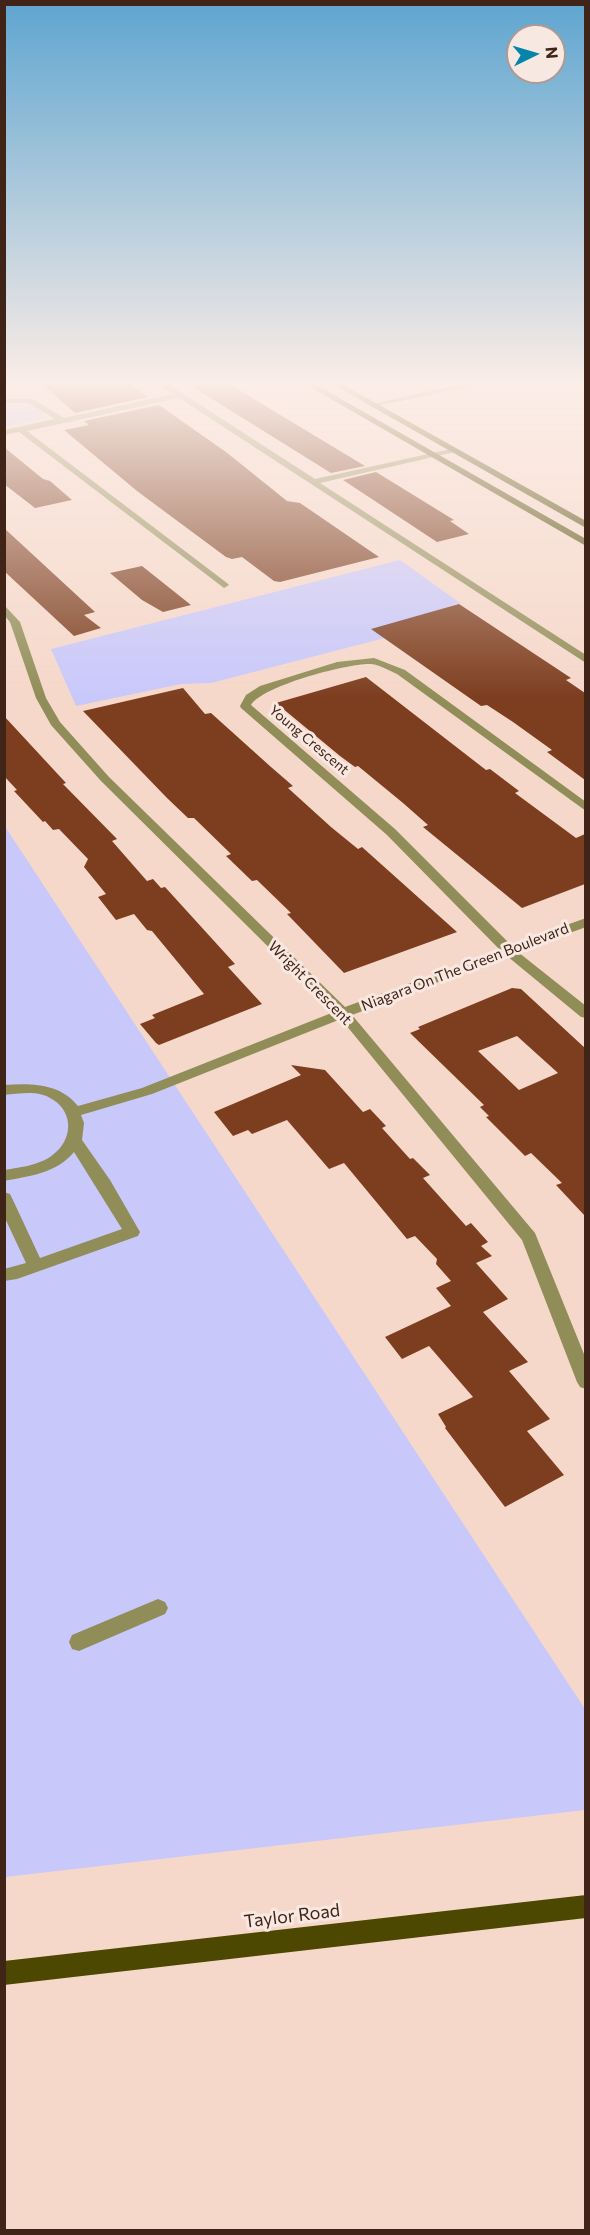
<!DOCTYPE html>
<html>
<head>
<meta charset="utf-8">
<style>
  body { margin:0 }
  #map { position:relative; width:590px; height:2235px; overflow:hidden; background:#f6d8ca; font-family:Commissioner,sans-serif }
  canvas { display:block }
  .frame { position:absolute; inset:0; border:6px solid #402417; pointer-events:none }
  .north { position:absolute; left:506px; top:24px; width:60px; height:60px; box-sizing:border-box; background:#f8e8e2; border:2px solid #ae9a91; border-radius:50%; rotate:85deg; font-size:16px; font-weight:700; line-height:24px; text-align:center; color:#402417 }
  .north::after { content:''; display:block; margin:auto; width:21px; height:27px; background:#0586a9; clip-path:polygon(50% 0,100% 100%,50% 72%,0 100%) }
</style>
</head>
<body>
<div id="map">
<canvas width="590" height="2235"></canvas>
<div class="frame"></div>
<div class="north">N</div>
</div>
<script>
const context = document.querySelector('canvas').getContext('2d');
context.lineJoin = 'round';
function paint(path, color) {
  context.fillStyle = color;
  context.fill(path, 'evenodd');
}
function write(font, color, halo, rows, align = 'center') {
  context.font = font + ' Commissioner,sans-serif';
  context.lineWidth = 6;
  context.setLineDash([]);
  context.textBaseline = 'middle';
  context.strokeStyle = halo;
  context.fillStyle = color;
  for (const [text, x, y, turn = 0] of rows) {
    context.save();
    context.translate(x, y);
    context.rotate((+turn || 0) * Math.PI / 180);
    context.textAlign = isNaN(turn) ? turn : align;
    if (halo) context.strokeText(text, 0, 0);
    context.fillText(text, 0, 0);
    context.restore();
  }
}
paint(new Path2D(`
  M 16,404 L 36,406 L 47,418 L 5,427 L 4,405 Z
  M 400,560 L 460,603 L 384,628 L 385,638 L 211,683 L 181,684 L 76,706 L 51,649 Z
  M 4,825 L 585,1709 L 585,1810 L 5,1877 Z`), '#c8c8fb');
paint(new Path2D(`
  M 42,384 L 130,384 L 148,397 L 75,413 Z
  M 188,384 L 229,384 L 365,466 L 331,473 Z
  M 159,405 L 226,452 L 287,501 L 300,503 L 379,557 L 280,582 L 274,581 L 242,557 L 232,559 L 226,557 L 137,491 L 64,430 L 89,425 L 84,421 Z
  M 4,447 L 43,479 L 50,481 L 72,500 L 35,508 L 4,484 Z
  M 376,472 L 454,520 L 450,521 L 469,534 L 437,542 L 343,480 Z
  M 4,528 L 95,612 L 84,615 L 101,628 L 74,636 L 4,571 Z
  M 142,566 L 191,605 L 163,612 L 142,600 L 110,573 Z
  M 459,604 L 571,678 L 566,680 L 585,693 L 585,780 L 547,752 L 552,750 L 513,722 L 487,705 L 481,706 L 371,629 Z
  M 366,677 L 486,770 L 490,769 L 519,791 L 515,793 L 576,838 L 585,834 L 585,884 L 522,908 L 423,827 L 428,825 L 403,803 L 358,766 L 355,767 L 340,756 L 276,703 Z
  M 183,688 L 205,714 L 211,713 L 271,767 L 293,786 L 288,788 L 331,827 L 358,849 L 362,847 L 457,932 L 344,973 L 287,914 L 291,913 L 257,880 L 252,881 L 226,856 L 231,854 L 194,818 L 188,818 L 167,798 L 83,711 Z
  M 4,716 L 66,783 L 63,784 L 117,839 L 112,841 L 147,881 L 153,879 L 161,888 L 165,887 L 235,964 L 228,967 L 262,1004 L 159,1045 L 156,1043 L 140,1024 L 155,1018 L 152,1015 L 204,994 L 152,931 L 147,930 L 134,914 L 116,920 L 98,897 L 106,894 L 84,867 L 88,859 L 59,829 L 53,830 L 45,821 L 43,822 L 14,791 L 17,790 L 4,776 Z
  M 512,988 L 521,989 L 585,1048 L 585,1216 L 556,1185 L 562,1183 L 531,1153 L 525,1156 L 486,1117 L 489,1116 L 480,1107 L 484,1105 L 410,1033 L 420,1029 L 418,1027 ZM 517,1036 L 558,1073 L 519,1090 L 478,1051 Z
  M 291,1065 L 325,1070 L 363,1112 L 370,1109 L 386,1126 L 382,1128 L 410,1159 L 413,1158 L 430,1175 L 423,1178 L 466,1226 L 471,1223 L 488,1242 L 481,1246 L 492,1256 L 476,1263 L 508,1299 L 483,1312 L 528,1362 L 509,1371 L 550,1419 L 527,1431 L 564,1475 L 505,1507 L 445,1428 L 446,1427 L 438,1414 L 473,1397 L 429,1346 L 402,1359 L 385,1337 L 451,1306 L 436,1288 L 451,1281 L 436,1264 L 437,1259 L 415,1236 L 407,1239 L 344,1163 L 329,1169 L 287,1120 L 252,1134 L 248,1130 L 233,1136 L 214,1112 L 301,1075 Z`), '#7d3e1f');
paint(new Path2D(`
  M 158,384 L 168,384 L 315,479 L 455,448 L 455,452 L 320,483 L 586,655 L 586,663 L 179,398 L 27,431 L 227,583 L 229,585 L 224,588 L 19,432 L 4,435 L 4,430 L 55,419 L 28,403 L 4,403 L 4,399 L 33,399 L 64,418 L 173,394 Z
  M 463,384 L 481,384 L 372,407 L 368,405 Z
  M 4,605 L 20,622 L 46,698 L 60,722 L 109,777 L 345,1007 L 500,950 L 387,835 L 241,708 L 240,706 L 246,695 L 260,686 L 337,662 L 374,658 L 405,670 L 586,802 L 586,811 L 397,674 C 390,671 380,665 371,664 C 348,663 262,686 251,705 L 395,829 L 511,945 L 586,918 L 586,927 L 518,952 L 586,1006 L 586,1018 L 581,1017 L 507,956 L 352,1015 L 535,1233 L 586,1359 L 586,1389 L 580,1387 L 577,1382 L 522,1240 L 341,1019 L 152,1094 L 81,1115 L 84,1123 L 82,1140 L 110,1180 L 140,1232 L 138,1236 L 17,1279 L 4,1281 L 4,1269 L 26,1263 L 4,1216 L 4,1192 L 10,1194 L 12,1198 L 40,1258 L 122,1229 L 74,1152 C 57,1173 30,1176 4,1181 L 4,1170 C 22,1167 43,1165 56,1152 C 74,1136 72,1109 50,1098 C 36,1090 19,1094 4,1095 L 4,1085 C 31,1083 60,1083 78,1106 L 142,1088 L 334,1012 L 101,781 L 51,725 L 36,698 L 10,622 L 4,615 Z
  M 158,1599 L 165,1602 L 168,1608 L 165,1614 L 79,1651 L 72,1649 L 69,1642 L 72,1635 Z`), '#918d58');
paint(new Path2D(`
  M 305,384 L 315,384 L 586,539 L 586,546 Z
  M 332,384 L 342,384 L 586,521 L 586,528 Z
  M 586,1895 L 586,1918 L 4,1985 L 4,1961 Z`), '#4d4801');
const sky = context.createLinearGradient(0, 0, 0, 697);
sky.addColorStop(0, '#5ea5d0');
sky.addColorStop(0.55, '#fbede7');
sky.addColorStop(1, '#fbede700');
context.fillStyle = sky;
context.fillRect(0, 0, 590, 697);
write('14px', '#402417', '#f8e8e2', [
  ["Young Crescent",309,740,40]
]);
write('15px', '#402417', '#f8e8e2', [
  ["Niagara On The Green Boulevard",465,967,-21],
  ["Wright Crescent",310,983,45]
]);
write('18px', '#402417', '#f8e8e2', [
  ["Taylor Road",292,1916,-7]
]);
</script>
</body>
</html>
